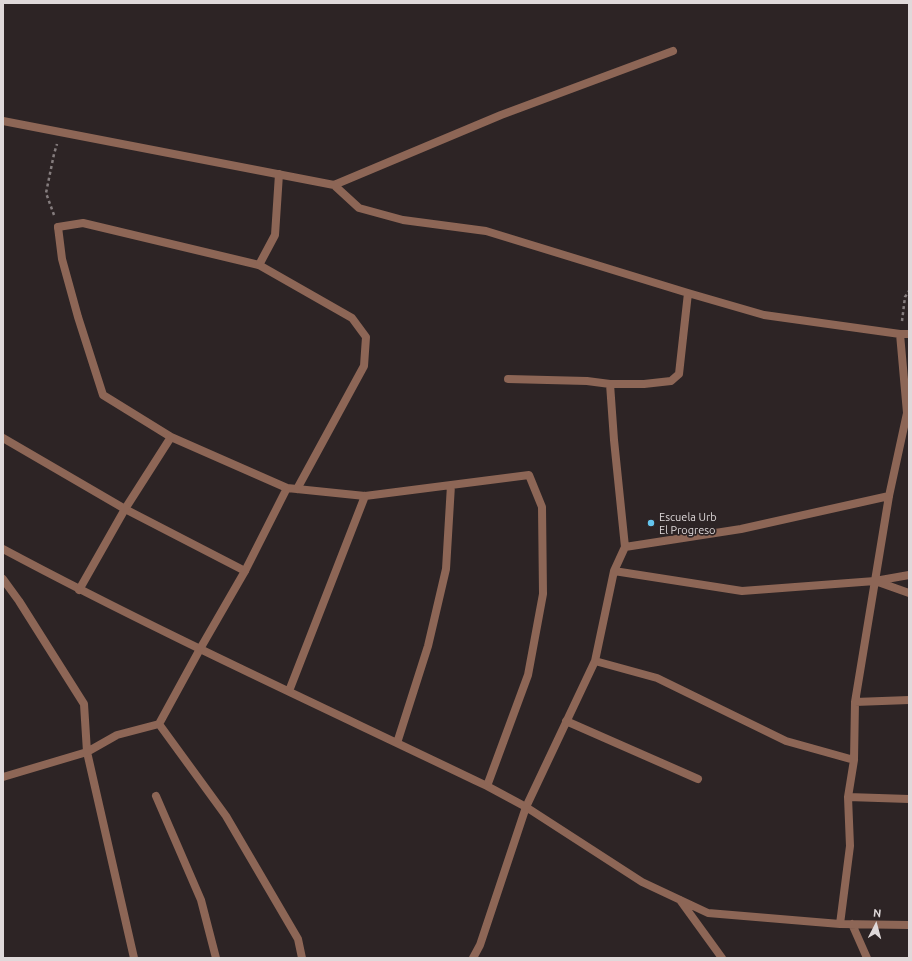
<!DOCTYPE html>
<html>
<head>
<meta charset="utf-8">
<style>
  body { margin:0 }
  #map { position:relative; width:912px; height:961px; overflow:hidden; background:#2d2425; font-family:Ubuntu,sans-serif }
  canvas { display:block }
  .frame { position:absolute; inset:0; border:4px solid #dfd9da; pointer-events:none }
  .north { position:absolute; left:856px; top:905px; width:40px; height:40px; -webkit-text-stroke:3px #2d2425; paint-order:stroke; rotate:6deg; font-size:11px; font-weight:700; line-height:16px; text-align:center; color:#dfd9da }
  .north::after { content:''; display:block; margin:auto; width:14px; height:18px; background:#dfd9da; clip-path:polygon(50% 0,100% 100%,50% 72%,0 100%) }
</style>
</head>
<body>
<div id="map">
<canvas width="912" height="961"></canvas>
<div class="frame"></div>
<div class="north">N</div>
</div>
<script>
const context = document.querySelector('canvas').getContext('2d');
context.lineJoin = 'round';
function trace(path, color, width, dash) {
  context.strokeStyle = color;
  context.lineWidth = width;
  context.lineCap = dash ? 'butt' : 'round';
  context.setLineDash(dash || []);
  context.stroke(path);
}
function write(font, color, halo, rows, align = 'center') {
  context.font = font + ' Ubuntu,sans-serif';
  context.lineWidth = 3.5;
  context.setLineDash([]);
  context.textBaseline = 'middle';
  context.strokeStyle = halo;
  context.fillStyle = color;
  for (const [text, x, y, turn = 0] of rows) {
    context.save();
    context.translate(x, y);
    context.rotate((+turn || 0) * Math.PI / 180);
    context.textAlign = isNaN(turn) ? turn : align;
    if (halo) context.strokeText(text, 0, 0);
    context.fillText(text, 0, 0);
    context.restore();
  }
}
trace(new Path2D(`
  M 54,215 L 46,193 L 54,154 L 57,144
  M 902,321 L 905,297 L 909,291`), '#857d7e', 2.5, [3, 3]);
trace(new Path2D(`
  M 58,227 L 83,223 L 259,265
  M 3,438 L 125,509 L 245,571`), '#8d6656', 8);
trace(new Path2D(`
  M 3,121 L 334,185 L 501,115 L 673,51
  M 279,174 L 275,235 L 259,265 L 352,318 L 366,337 L 364,366 L 297,489
  M 334,185 L 359,208 L 403,220 L 486,231 L 688,293 L 764,315 L 900,334 L 909,334
  M 58,227 L 62,259 L 78,317 L 103,395 L 171,437 L 287,488 L 365,496 L 529,475 L 542,507 L 543,594 L 528,675 L 487,786
  M 508,379 L 587,381 L 610,384
  M 287,488 L 245,571 L 200,649 L 159,724 L 226,816 L 298,939 L 302,958
  M 625,547 L 741,529 L 889,496
  M 3,549 C 162,634 325,708 487,786 L 526,807 L 642,882 L 708,913 L 840,924 L 909,925
  M 614,571 L 742,591 L 875,581 L 909,575
  M 3,579 L 19,601 L 84,704 L 87,752 L 134,958
  M 878,582 L 909,593
  M 79,590 L 125,509 L 171,437
  M 595,661 L 657,678 L 786,741 L 854,760
  M 289,691 L 365,496
  M 855,702 L 909,700
  M 566,721 L 698,779
  M 397,743 L 428,646 L 446,569 L 451,485
  M 3,777 L 87,752 L 117,735 L 159,724
  M 156,796 L 201,900 L 216,958
  M 848,797 L 909,799
  M 680,900 L 722,958
  M 840,924 L 850,846 L 848,797 L 854,760 L 855,702 L 889,496 L 907,413 L 900,334
  M 852,924 L 867,958
  M 473,958 L 480,945 L 526,807 L 595,661 L 614,571 L 625,547 L 614,440 L 610,384 L 644,384 L 671,381 L 679,374 L 688,293`), '#8d6656', 8);
for (const [x, y, r, color] of [
  [651,523,4,"#64c5ee"]
]) {
  const dot = new Path2D();
  dot.arc(x, y, r, 0, 2 * Math.PI);
  context.fillStyle = color;
  context.fill(dot);
  trace(dot, '#2d2425', 1.5);
}
write('11px', '#dfd9da', '#2d2425', [
  ["Escuela Urb",659,517],
  ["El Progreso",659,530]
], 'left');
</script>
</body>
</html>
